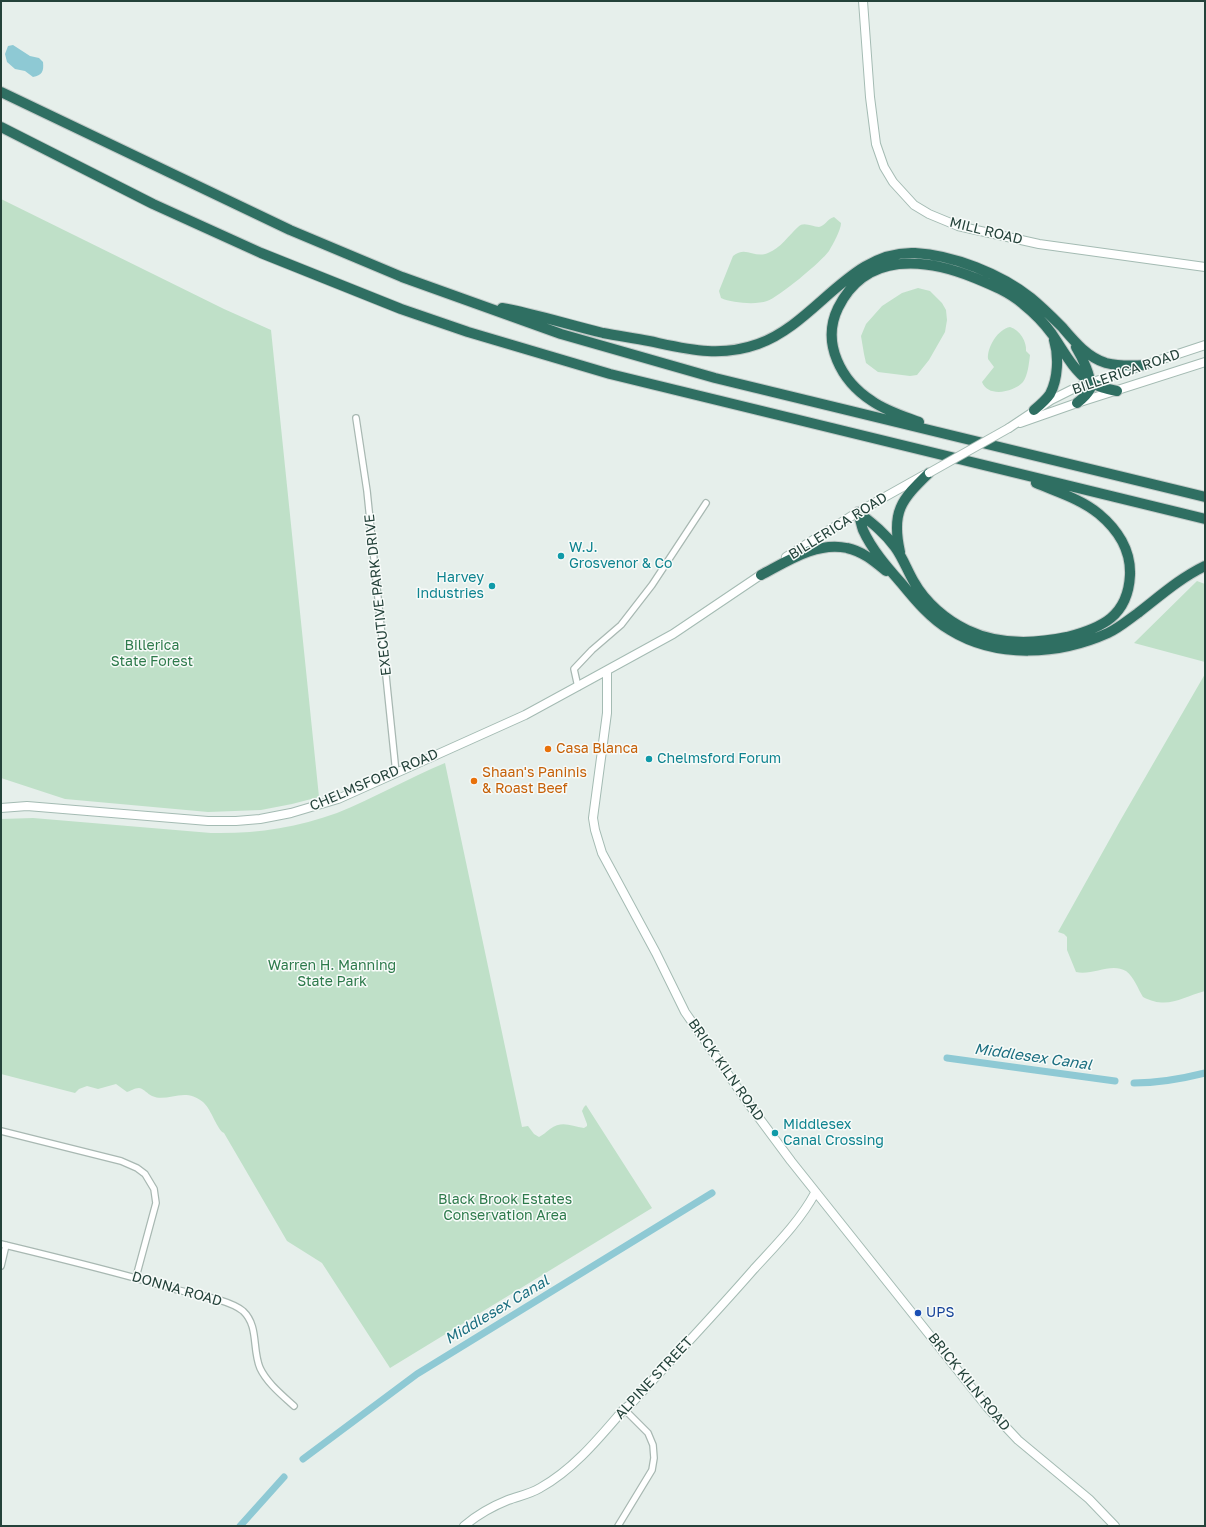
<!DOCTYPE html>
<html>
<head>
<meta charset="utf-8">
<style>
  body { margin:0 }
  #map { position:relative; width:1206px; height:1527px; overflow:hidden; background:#e6efeb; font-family:"Golos Text",sans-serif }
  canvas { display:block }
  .frame { position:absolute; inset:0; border:2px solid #24423a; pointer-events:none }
</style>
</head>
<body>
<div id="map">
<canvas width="1206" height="1527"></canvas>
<div class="frame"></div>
</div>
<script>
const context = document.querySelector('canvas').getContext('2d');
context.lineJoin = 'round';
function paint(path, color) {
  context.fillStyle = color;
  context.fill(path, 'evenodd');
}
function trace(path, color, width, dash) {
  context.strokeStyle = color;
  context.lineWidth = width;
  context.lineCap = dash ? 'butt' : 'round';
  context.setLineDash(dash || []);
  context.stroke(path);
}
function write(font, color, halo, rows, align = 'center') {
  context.font = font + ' "Golos Text",sans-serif';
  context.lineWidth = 3;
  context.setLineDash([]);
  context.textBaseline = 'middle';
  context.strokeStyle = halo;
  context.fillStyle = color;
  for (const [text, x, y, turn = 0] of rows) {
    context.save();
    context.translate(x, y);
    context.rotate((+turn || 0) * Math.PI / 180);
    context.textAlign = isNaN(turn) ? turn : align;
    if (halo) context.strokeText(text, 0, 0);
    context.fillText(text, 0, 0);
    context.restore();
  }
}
paint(new Path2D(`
  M 1,199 L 224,309 L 271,330 L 319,797 L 292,804 L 261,810 L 208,812 L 65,799 L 1,778 Z
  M 834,217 L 841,223 C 841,230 833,244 829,251 C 821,262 779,297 767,301 C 756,305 732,303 721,298 L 719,291 L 733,256 C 746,245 754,259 768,253 C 781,248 788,236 798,227 C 804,221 812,227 819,227 C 825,226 827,219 834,217 Z
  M 918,288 L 930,291 L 942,303 L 946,310 L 947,320 L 945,332 L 929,360 L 917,375 L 910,376 L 878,372 L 866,363 L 864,354 L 861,336 L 866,324 L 882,306 L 902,293 Z
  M 1010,327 C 1020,330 1027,342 1026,351 L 1030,355 C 1029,363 1028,375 1023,382 C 1014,392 988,398 982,382 L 994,367 L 988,359 C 987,347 998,329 1010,327 Z
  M 1197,581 L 1205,584 L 1205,662 L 1134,643 Z
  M 1205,674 L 1205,991 C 1182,997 1168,1010 1143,997 C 1138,989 1134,977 1126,971 C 1111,962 1092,976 1076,972 L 1067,950 L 1067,937 L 1064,934 L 1058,932 L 1120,821 Z
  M 445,763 L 522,1127 L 528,1126 L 534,1134 L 539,1137 C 543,1135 546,1132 550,1129 C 562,1120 571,1126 584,1128 L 587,1126 L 587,1124 L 582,1111 L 584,1107 L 586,1105 L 652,1208 L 390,1368 L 322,1263 L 287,1241 L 224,1133 C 217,1130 212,1110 203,1102 C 184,1086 168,1103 152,1096 C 147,1094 145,1089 139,1088 C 134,1088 131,1091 127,1092 L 116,1084 L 98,1089 L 87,1086 L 79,1089 L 75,1093 L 1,1074 L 1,819 L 33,818 L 211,833 C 254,834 296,828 337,813 C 374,798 409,778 445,763 Z`), '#bfe0c8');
paint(new Path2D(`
  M 13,45 L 30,56 L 39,58 L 43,62 C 44,72 42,75 33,77 L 25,71 L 15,69 L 7,62 L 5,54 L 8,46 Z`), '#8ec9d4');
trace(new Path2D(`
  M 947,1058 L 1115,1081
  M 1134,1083 C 1159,1083 1181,1079 1205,1073
  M 303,1459 L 417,1374 L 712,1193
  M 240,1526 L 284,1477`), '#8ec9d4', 7);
const street = new Path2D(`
  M 356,418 L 367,491 L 396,773
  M 578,687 L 574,669 L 592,650 L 621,625 L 652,585 L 706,503
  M 1,1131 L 121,1161 L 137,1168 L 145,1174 L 154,1189 L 156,1203 L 136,1277
  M 1,1244 C 59,1258 117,1272 174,1289 C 193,1294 228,1299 243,1311 C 259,1326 252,1349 260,1368 C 267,1383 282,1395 294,1406
  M 1,1266 L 6,1245
  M 618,1526 L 652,1470 L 654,1458 L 653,1445 L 648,1433 L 624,1409`);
const secondary = new Path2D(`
  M 863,1 L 870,97 L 876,144 L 884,167 L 893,182 L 914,205 L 929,214 L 958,226 L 1039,244 L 1205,267
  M 1020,423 L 1077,403 L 1205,362
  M 1009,428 L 1051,400 L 1075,388 L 1205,345
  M 786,557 L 858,512 L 924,475
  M 607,671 L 607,713 L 593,818 L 595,830 L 602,853 L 656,953 L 685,1012 L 748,1103 L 791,1161 L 987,1407 L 1018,1440 L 1089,1499 L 1115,1526
  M 1,808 L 27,806 L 208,821 L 236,821 L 260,819 L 291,813 L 338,799 L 405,769 L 525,715 L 591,679 L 673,634 L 765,572
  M 464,1526 C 477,1515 493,1506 508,1500 C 519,1496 530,1494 540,1488 C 574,1469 599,1438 624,1409 L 631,1404 C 672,1359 714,1315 754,1269 C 776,1245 800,1221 815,1193`);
const highway = new Path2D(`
  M 1,92 L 290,230 L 402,277 L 561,334 L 715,378 L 1205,497
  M 1,127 L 153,204 L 261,253 L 401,309 L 468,332 L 610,374 L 1205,519
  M 502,308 C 536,314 569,325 603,333 C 618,336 634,338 649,341 C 687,349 719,358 758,344 C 817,323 850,250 915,253 C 953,255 1001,274 1031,298 C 1042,307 1052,317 1062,327 C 1074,341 1087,357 1106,363 C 1118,366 1131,366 1145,365
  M 1076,347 C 1081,355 1093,379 1090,389 C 1087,395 1082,399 1077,403
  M 1034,410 C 1040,405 1046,400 1050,394 C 1058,379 1059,356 1054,340
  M 919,422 C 903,416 886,411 872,401 C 841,381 821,343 838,308 C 866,251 926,258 975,278 C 992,285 1009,292 1023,304 C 1033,312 1044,323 1052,334 C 1063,350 1073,370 1089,381 C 1097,387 1107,389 1117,391
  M 858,512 C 872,523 885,533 895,547 C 903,558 907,570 914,582 C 925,602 946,620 967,630 C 998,645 1034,644 1067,637 C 1102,628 1128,616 1130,575 C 1131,550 1117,529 1099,514 C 1081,499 1057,492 1036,483
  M 858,512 C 860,518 861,524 863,530 C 872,550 888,568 902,584 C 916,601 931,619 950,630 C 997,659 1059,655 1108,633 C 1119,628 1128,620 1138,613 C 1160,596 1180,578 1205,566
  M 900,552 C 891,512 901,500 929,473
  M 761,575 C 786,562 817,541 847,548 C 862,551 874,561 886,571`);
trace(street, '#a8b8b2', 8);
trace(secondary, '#a4bbb3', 10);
trace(highway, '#c2cac8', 12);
trace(street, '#fff', 5.5);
trace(secondary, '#fff', 8);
trace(highway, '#2f6f62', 10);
const secondaryBridge = new Path2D(`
  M 929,473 L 1009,428`);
trace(secondaryBridge, '#a4bbb3', 10, []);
trace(secondaryBridge, '#fff', 8);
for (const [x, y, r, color] of [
  [561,556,4,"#0f9aa8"],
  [492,586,4,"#0f9aa8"],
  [548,749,4,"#e8710a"],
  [649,759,4,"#0f9aa8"],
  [474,781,4,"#e8710a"],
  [775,1133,4,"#0f9aa8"],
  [918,1313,4,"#1a4fb4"]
]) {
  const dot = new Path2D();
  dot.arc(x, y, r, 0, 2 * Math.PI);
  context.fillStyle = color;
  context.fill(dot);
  trace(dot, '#f7fbf9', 1.5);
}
write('14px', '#24423a', '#f7fbf9', [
  ["MILL ROAD",986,231,14],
  ["BILLERICA ROAD",1126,372,-19],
  ["BILLERICA ROAD",838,526,-32],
  ["EXECUTIVE PARK DRIVE",378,595,-96],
  ["CHELMSFORD ROAD",374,780,-23],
  ["BRICK KILN ROAD",726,1070,55],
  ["DONNA ROAD",177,1289,16],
  ["ALPINE STREET",654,1378,-47],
  ["BRICK KILN ROAD",969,1382,51]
]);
write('14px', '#0d838f', '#f7fbf9', [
  ["W.J.",569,548],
  ["Grosvenor & Co",569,564],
  ["Harvey",484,578,"right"],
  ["Industries",484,594,"right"],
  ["Chelmsford Forum",657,759],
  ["Middlesex",783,1125],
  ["Canal Crossing",783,1141]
], 'left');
write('14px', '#2d7a4b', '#f7fbf9', [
  ["Billerica",152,646],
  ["State Forest",152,662],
  ["Warren H. Manning",332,966],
  ["State Park",332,982],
  ["Black Brook Estates",505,1200],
  ["Conservation Area",505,1216]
]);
write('14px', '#c56008', '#f7fbf9', [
  ["Casa Blanca",556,749],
  ["Shaan's Paninis",482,773],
  ["& Roast Beef",482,789]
], 'left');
write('14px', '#164399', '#f7fbf9', [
  ["UPS",926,1313]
], 'left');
write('italic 15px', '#1c6f80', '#f7fbf9', [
  ["Middlesex Canal",1033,1057,8],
  ["Middlesex Canal",497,1310,-31]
]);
</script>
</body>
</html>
